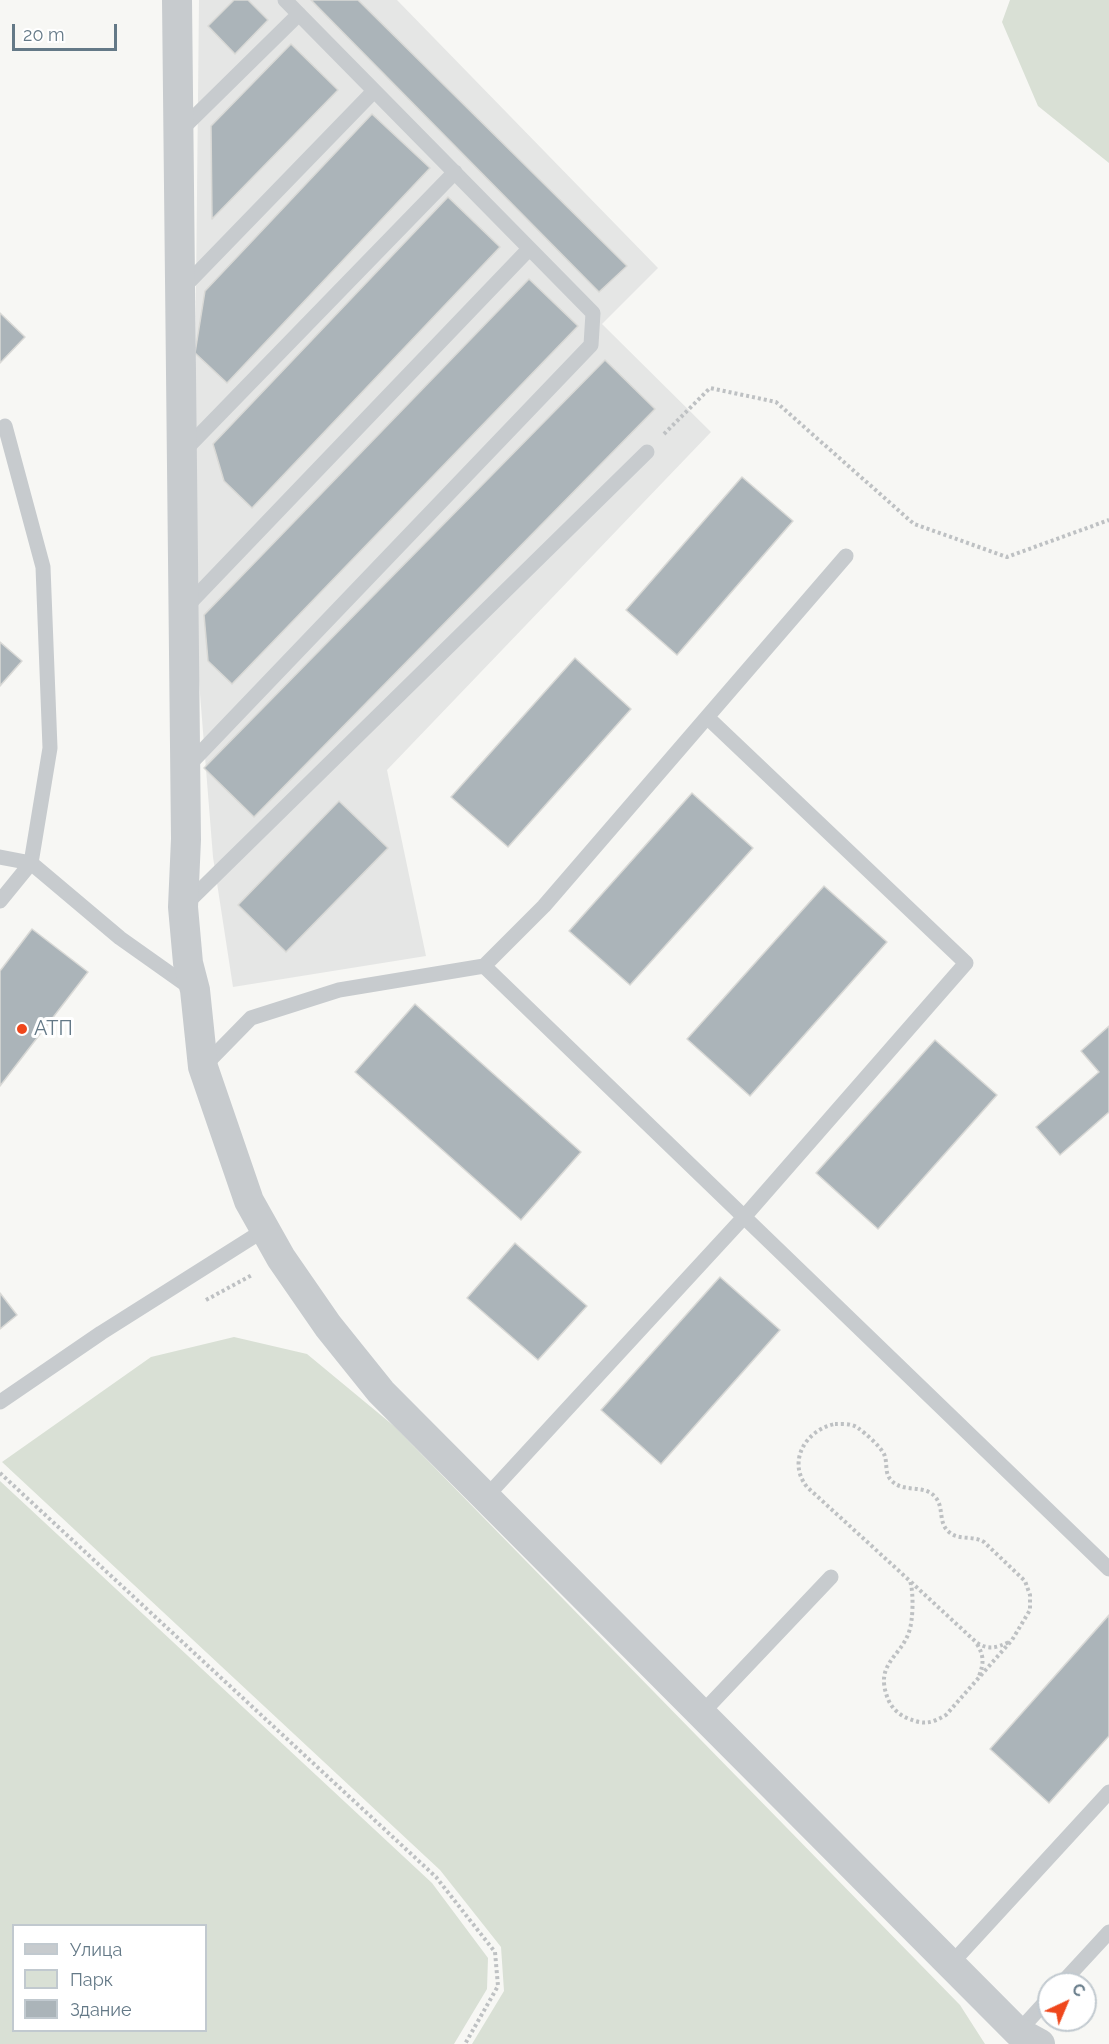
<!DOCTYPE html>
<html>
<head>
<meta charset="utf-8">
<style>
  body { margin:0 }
  #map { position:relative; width:1109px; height:2044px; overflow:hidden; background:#f7f7f4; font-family:Raleway,sans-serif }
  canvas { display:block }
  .legend { position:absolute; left:12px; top:1924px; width:195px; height:108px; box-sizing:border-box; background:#fff; border:2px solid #c1c9cf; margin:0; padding:8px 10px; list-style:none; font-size:18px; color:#647987 }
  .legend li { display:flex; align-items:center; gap:12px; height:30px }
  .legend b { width:30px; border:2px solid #c1c9cf }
  .north { position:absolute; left:1037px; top:1972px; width:60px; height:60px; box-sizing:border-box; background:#fff; border:2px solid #c1c9cf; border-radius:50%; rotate:44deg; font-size:16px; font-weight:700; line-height:24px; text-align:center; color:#647987 }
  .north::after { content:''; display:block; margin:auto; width:21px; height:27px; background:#ef471c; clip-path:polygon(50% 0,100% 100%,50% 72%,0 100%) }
  .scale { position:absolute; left:12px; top:24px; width:105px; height:27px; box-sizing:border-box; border:3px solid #647987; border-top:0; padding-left:8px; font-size:18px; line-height:21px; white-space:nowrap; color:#647987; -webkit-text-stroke:4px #fff; paint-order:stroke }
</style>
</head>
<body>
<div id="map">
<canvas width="1109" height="2044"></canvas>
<ul class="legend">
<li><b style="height:8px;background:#c7cbce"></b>Улица</li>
<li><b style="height:16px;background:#d9e0d5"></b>Парк</li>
<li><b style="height:16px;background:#abb4b9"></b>Здание</li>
</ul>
<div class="north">С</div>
<div class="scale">20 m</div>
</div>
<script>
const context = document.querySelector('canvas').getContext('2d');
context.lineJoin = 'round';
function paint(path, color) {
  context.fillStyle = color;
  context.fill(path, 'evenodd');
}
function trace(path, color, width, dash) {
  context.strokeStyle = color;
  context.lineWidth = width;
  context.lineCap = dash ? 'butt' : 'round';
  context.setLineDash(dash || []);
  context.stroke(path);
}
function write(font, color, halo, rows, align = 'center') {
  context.font = font + ' Raleway,sans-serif';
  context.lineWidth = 6;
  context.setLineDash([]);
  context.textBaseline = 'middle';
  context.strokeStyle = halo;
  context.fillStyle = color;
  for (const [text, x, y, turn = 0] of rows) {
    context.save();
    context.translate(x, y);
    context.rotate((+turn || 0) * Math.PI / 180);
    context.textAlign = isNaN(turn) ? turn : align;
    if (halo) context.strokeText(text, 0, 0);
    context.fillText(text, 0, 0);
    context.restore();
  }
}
paint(new Path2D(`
  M 199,0 L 397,0 L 658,268 L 602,324 L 711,432 L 387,770 L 426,956 L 233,987 L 213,857 L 195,631 L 194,483 Z`), '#e5e6e5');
paint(new Path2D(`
  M 1010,0 L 1109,0 L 1109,163 L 1038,106 L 1002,22 Z
  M 234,1337 L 307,1354 L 394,1426 L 960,2005 L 985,2044 L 472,2044 L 504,1991 L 501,1947 L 440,1870 L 2,1462 L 151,1357 Z
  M 0,1481 L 432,1883 L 488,1958 L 487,1989 L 454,2044 L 0,2044 ZM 14,1926 L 206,1926 L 206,2030 L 14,2030 Z`), '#d9e0d5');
const building = new Path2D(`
  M 234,0 L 248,0 L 268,20 L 235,54 L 208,26 Z
  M 311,0 L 358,0 L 627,266 L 599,292 Z
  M 291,44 L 338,90 L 212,219 L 211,126 Z
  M 372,114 L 430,168 L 227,383 L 195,353 L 205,291 Z
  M 448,197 L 500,247 L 252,508 L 224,481 L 213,444 Z
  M 529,279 L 578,326 L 232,684 L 208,661 L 204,615 Z
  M 0,313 L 25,337 L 0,363 Z
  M 605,360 L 655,409 L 254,817 L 204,768 Z
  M 742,477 L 793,521 L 677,655 L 626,610 Z
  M 0,642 L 22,661 L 0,686 Z
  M 575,658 L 631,709 L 508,847 L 451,797 Z
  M 692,793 L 753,848 L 630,985 L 569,931 Z
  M 339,801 L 388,848 L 286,952 L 238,905 Z
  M 824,886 L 887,942 L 750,1096 L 687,1039 Z
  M 32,929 L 88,972 L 0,1086 L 0,971 Z
  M 415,1004 L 581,1152 L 521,1220 L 355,1072 Z
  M 1109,1026 L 1109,1112 L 1060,1155 L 1036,1127 L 1099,1072 L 1081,1051 Z
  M 935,1040 L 997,1095 L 878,1229 L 816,1173 Z
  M 515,1243 L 587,1306 L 538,1360 L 467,1298 Z
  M 720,1277 L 780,1330 L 661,1464 L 601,1410 Z
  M 0,1293 L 17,1315 L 0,1329 Z
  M 1109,1615 L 1109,1736 L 1049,1803 L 990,1749 Z`);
paint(building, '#abb4b9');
trace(building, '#d9d9d6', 1.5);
trace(new Path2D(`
  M 664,434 L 710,388 L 776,402 L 914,524 L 1007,557 L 1109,520
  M 206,1300 L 252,1275
  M 835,1424 C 842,1424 851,1423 858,1428 C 865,1433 880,1446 884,1454 C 888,1462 884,1473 891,1480 C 903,1494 925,1483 936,1498 C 944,1508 938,1523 949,1532 C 959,1541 973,1535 984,1542 L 1025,1581 L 1030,1595 L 1030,1610 L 1012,1640 L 946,1715 C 930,1724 924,1725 907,1718 C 899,1715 891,1707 888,1699 C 874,1664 900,1658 909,1632 C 913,1621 914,1593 910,1581 L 807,1487 C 787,1462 805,1430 835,1424 Z
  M 0,1473 L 436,1877 L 495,1952 L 498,1986 L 465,2044
  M 911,1582 L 977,1643 C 989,1650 996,1648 1009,1642
  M 977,1644 C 984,1656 984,1663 979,1676`), '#bec1c3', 4, [3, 3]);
trace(new Path2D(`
  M 179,132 L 299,14
  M 182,289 L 374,91
  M 183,452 L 455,172
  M 185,608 L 529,249
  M 186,768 L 591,345 L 593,313 L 285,0
  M 0,857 L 31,863 L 120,938 L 192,989
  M 0,901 L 31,863 L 50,748 L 43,567 L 5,426
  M 184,906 L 647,452
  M 484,966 L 1109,1569
  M 203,1067 L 251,1018 L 339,990 L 484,966 L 544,906 L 846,556
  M 0,1402 L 101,1333 L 264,1230
  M 486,1497 L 744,1217 L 966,963 L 707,717
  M 701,1714 L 831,1577
  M 950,1965 L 1109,1792
  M 1061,1984 L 1109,1932
  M 1018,2032 L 1049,1998`), '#c7cbce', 15);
trace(new Path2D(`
  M 177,0 L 186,839 L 183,907 L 188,963 L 195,990 L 203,1067 L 249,1201 L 281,1258 L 328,1326 L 381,1392 L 1018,2032 L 1040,2044`), '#c7cbce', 30);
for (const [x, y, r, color] of [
  [22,1029,6,"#ef471c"]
]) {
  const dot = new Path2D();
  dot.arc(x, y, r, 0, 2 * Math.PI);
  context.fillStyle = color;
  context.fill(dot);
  trace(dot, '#fff', 2);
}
write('20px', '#647987', '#fff', [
  ["АТП",34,1029]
], 'left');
</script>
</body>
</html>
